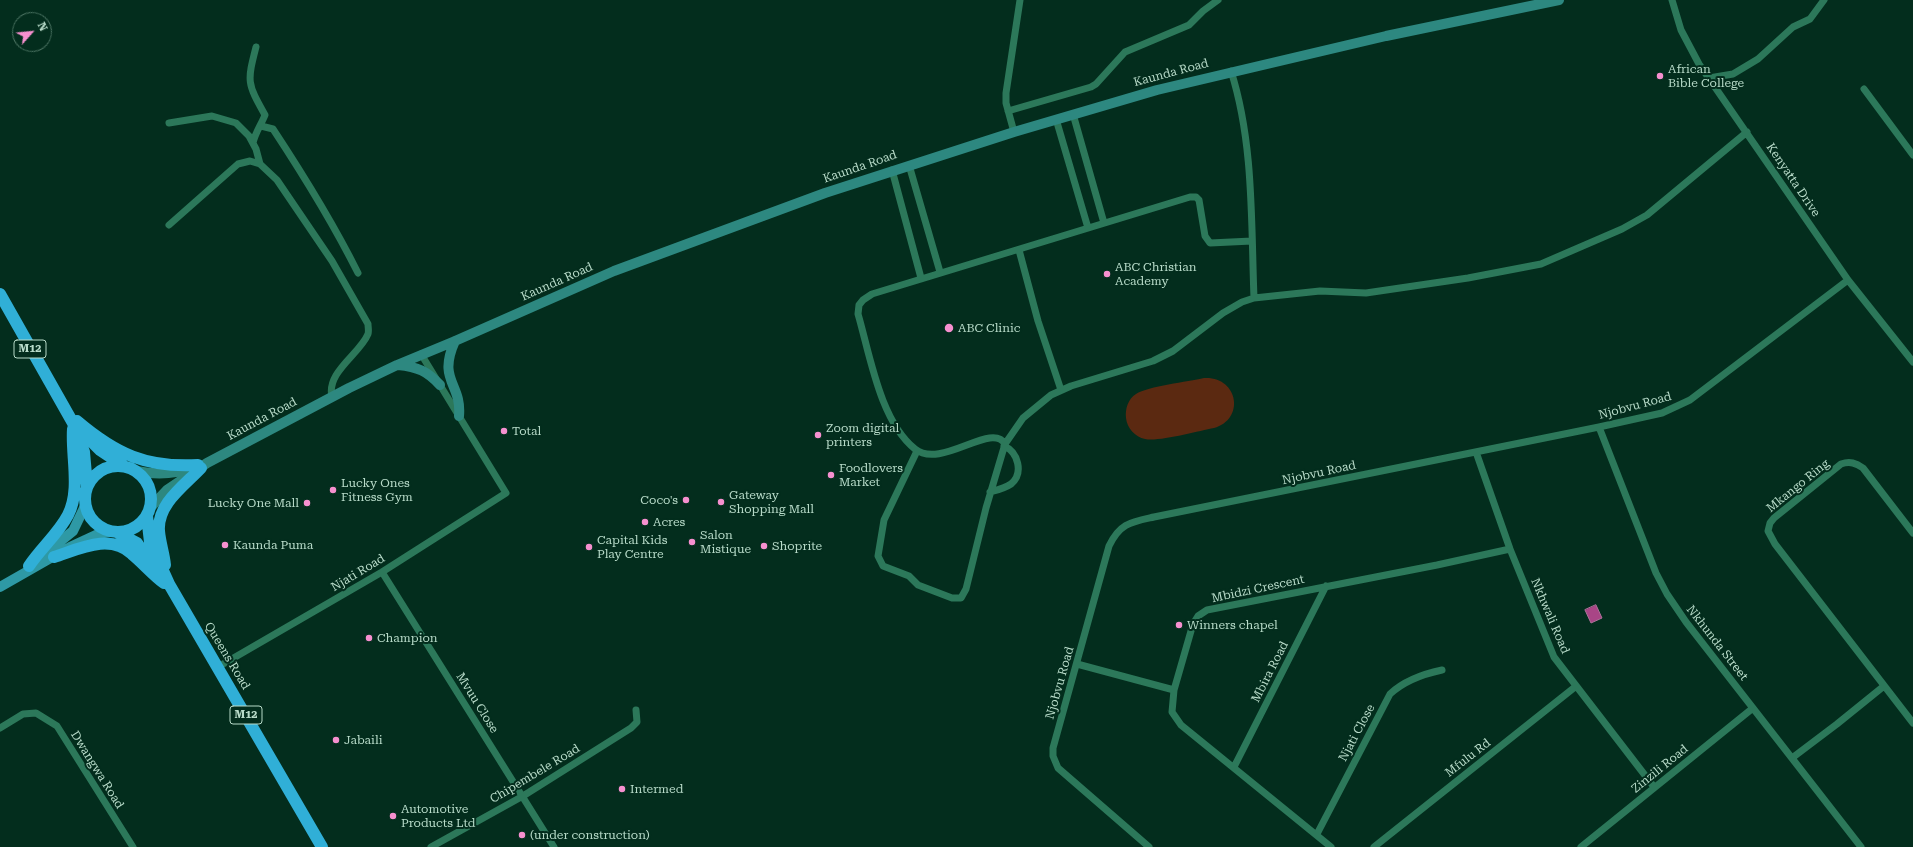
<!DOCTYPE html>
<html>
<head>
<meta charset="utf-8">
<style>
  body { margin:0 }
  #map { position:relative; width:1913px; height:847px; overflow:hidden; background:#032d1d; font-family:"Roboto Serif",serif }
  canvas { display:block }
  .north { position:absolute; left:12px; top:12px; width:40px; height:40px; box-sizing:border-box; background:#032d1d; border:1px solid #4b7362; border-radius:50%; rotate:63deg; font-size:11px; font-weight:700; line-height:16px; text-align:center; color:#b8dbc9 }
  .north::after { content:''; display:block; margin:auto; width:14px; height:18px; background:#f690cf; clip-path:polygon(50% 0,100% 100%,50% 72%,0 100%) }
</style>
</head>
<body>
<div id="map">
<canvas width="1913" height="847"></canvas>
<div class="north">N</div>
</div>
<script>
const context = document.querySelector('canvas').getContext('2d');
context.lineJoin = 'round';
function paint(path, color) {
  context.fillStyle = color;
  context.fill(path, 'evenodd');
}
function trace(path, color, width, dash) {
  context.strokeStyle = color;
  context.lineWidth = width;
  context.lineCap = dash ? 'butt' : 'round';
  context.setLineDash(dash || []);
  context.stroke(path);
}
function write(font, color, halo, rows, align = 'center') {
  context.font = font + ' "Roboto Serif",serif';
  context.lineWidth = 4;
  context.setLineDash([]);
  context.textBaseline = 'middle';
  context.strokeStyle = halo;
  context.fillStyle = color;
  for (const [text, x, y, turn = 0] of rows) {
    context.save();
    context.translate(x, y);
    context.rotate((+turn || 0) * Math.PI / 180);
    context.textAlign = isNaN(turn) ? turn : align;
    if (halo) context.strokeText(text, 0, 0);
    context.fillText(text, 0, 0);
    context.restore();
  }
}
paint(new Path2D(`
  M 1204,378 C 1238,376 1246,419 1214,428 C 1198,431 1159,442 1145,439 C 1135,437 1127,428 1126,418 C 1125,409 1128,399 1136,394 C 1148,386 1188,382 1204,378 Z`), '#5b2911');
const water = new Path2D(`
  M 1596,605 L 1602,618 L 1591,623 L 1585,610 Z`);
paint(water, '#a94586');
trace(water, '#ae729a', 1);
trace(new Path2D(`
  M 1672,0 L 1681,30 L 1699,64 L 1848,280 L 1913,362
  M 1231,71 C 1254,143 1251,223 1254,298
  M 1709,78 L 1733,74 L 1758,59 L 1793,27 L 1810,19 L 1824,0
  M 1864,89 L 1913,155
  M 1008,111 L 1091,87 L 1096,84 L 1125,52 L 1189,25 L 1203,11 L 1218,0
  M 1073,114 L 1104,223
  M 1056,119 L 1088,228
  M 169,123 L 212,116 L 236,123 L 249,136 L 256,149 L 260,164 L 277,180 L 332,261 L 368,324 C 368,327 369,331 368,334 C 360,354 326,372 332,397
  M 261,126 L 273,129 C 304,176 333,223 358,273
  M 1014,132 L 1006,103 L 1006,93 L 1020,0
  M 253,143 C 255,133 261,125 265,115 C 247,83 247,82 256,47
  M 909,165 L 940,272
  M 892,170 L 921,278
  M 169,225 L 238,164 L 250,161 L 260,164
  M 1019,250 L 1038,321 L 1061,390
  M 1599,427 L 1656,573 L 1667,594 L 1686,622 L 1861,847
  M 1005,444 C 992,421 941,470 915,449 C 880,421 870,355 858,314 L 859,305 L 863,300 L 872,294 L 1190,197 L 1196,197 L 1199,200 L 1205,236 L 1210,243 L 1252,241
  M 917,451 L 884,520 L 878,556 L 883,566 L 909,576 L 918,585 L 952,598 L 961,598 L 966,589 L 986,508 L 1005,444 L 1023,418 L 1051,395 L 1071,386 L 1153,361 L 1173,351 L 1223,313 L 1242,302 L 1254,298 L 1320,291 L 1366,293 L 1468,278 L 1541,264 L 1622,229 L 1647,215 L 1747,132
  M 1476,452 L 1510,549 L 1554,657 L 1654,787
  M 990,492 C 997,490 1005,488 1011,484 C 1024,473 1018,452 1004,446
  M 1913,533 L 1863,468 C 1856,463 1850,461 1841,464 L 1774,518 L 1770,523 L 1768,531 L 1775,544 L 1913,723
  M 382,572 L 554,847
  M 1077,664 L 1174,690
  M 218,667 L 382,572 L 506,493 L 421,354
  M 0,728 L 23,714 L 36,713 L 57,726 L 133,847
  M 1792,758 L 1837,724 L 1884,686
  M 1234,767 L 1326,586
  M 1317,834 L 1390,694 C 1405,680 1423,674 1442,670
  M 431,847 L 523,796 L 631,728 L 637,722 L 636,710
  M 1149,847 L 1058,768 L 1053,756 L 1053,748 L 1109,546 C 1120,523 1131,522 1154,517 L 1599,427 L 1662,413 L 1690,400 L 1848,280
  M 1331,847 L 1181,725 L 1172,712 L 1174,690 L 1193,624 L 1198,616 L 1207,610 L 1437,565 L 1510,549
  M 1374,847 L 1575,687
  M 1581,847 L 1753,708`), '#2c785a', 7);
trace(new Path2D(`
  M 455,341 C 437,381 462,383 459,416
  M 398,365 C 418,367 427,371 440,385
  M 136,471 C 156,475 174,475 193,467
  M 150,508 L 167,490 L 207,463 L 349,388 L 397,365 L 455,341 L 614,271 L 825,193 L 1014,132 L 1157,90 L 1386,36 L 1559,0`), '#2d8880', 10);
trace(new Path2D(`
  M 36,561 L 73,531 L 85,506
  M 0,587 L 70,547 L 98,534 L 110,532`), '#2e99a5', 10);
trace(new Path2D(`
  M 0,294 L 73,423 L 84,452 L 87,486
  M 77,421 C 116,454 146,468 198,465
  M 88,438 L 100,450 L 124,466
  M85 499a33 33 0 1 1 66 0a33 33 0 1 1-66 0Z
  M 147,516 L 150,542 L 169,584 L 322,847
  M 118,533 L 137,543 L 156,571
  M 54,557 C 79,549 110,533 132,554 C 143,563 152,574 164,583
  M 165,565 C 164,554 160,543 159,531 C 157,504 184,486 201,468
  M 29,566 C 41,548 58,534 68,515 C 81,490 71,456 73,429`), '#30afd7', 12);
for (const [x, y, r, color] of [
  [1660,76,4,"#f690cf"],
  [1107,274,4,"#f690cf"],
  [949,328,5,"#f690cf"],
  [504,431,4,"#f690cf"],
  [818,435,4,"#f690cf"],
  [831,475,4,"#f690cf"],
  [333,490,4,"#f690cf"],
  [686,500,4,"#f690cf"],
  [721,502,4,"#f690cf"],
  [307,503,4,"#f690cf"],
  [645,522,4,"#f690cf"],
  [692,542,4,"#f690cf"],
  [225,545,4,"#f690cf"],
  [764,546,4,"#f690cf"],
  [589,547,4,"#f690cf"],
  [1179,625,4,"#f690cf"],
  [369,638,4,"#f690cf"],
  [336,740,4,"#f690cf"],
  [622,789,4,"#f690cf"],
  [393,816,4,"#f690cf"],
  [522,835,4,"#f690cf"]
]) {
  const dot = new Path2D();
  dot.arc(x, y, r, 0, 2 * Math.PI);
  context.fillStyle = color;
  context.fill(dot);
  trace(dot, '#032d1d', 1.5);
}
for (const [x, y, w] of [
  [30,349,32],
  [246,715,32]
]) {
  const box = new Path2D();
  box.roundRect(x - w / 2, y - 9, w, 18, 3);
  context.fillStyle = '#032d1d';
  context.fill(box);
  trace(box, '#b8dbc9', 1);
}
write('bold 11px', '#b8dbc9', null, [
  ["M12",30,349],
  ["M12",246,715]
]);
write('12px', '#b8dbc9', '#032d1d', [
  ["African",1668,69],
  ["Bible College",1668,83],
  ["ABC Christian",1115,267],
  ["Academy",1115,281],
  ["ABC Clinic",958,328],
  ["Zoom digital",826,428],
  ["printers",826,442],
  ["Total",512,431],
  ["Foodlovers",839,468],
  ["Market",839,482],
  ["Lucky Ones",341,483],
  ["Fitness Gym",341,497],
  ["Gateway",729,495],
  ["Shopping Mall",729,509],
  ["Coco's",678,500,"right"],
  ["Lucky One Mall",299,503,"right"],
  ["Acres",653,522],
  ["Salon",700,535],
  ["Mistique",700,549],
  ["Capital Kids",597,540],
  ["Play Centre",597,554],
  ["Kaunda Puma",233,545],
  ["Shoprite",772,546],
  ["Winners chapel",1187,625],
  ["Champion",377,638],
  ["Jabaili",344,740],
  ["Intermed",630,789],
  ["Automotive",401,809],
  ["Products Ltd",401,823],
  ["(under construction)",530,835]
], 'left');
write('12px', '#b8dbc9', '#032d1d', [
  ["Kaunda Road",1171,73,-15],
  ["Kaunda Road",860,167,-19],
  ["Kenyatta Drive",1793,180,56],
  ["Kaunda Road",557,282,-24],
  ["Njobvu Road",1635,406,-15],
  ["Kaunda Road",262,419,-28],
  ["Njobvu Road",1319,473,-12],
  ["Mkango Ring",1798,486,-39],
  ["Njati Road",358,573,-31],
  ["Mbidzi Crescent",1258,589,-12],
  ["Nkhwali Road",1550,616,67],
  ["Nkhunda Street",1717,643,52],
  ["Queens Road",227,656,59],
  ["Mbira Road",1270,672,-63],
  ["Njobvu Road",1060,683,-74],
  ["Mvuu Close",477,703,58],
  ["Njati Close",1357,733,-62],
  ["Mfulu Rd",1468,758,-38],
  ["Zinzili Road",1660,769,-39],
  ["Dwangwa Road",97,770,58],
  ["Chipembele Road",535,774,-31]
]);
</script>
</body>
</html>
